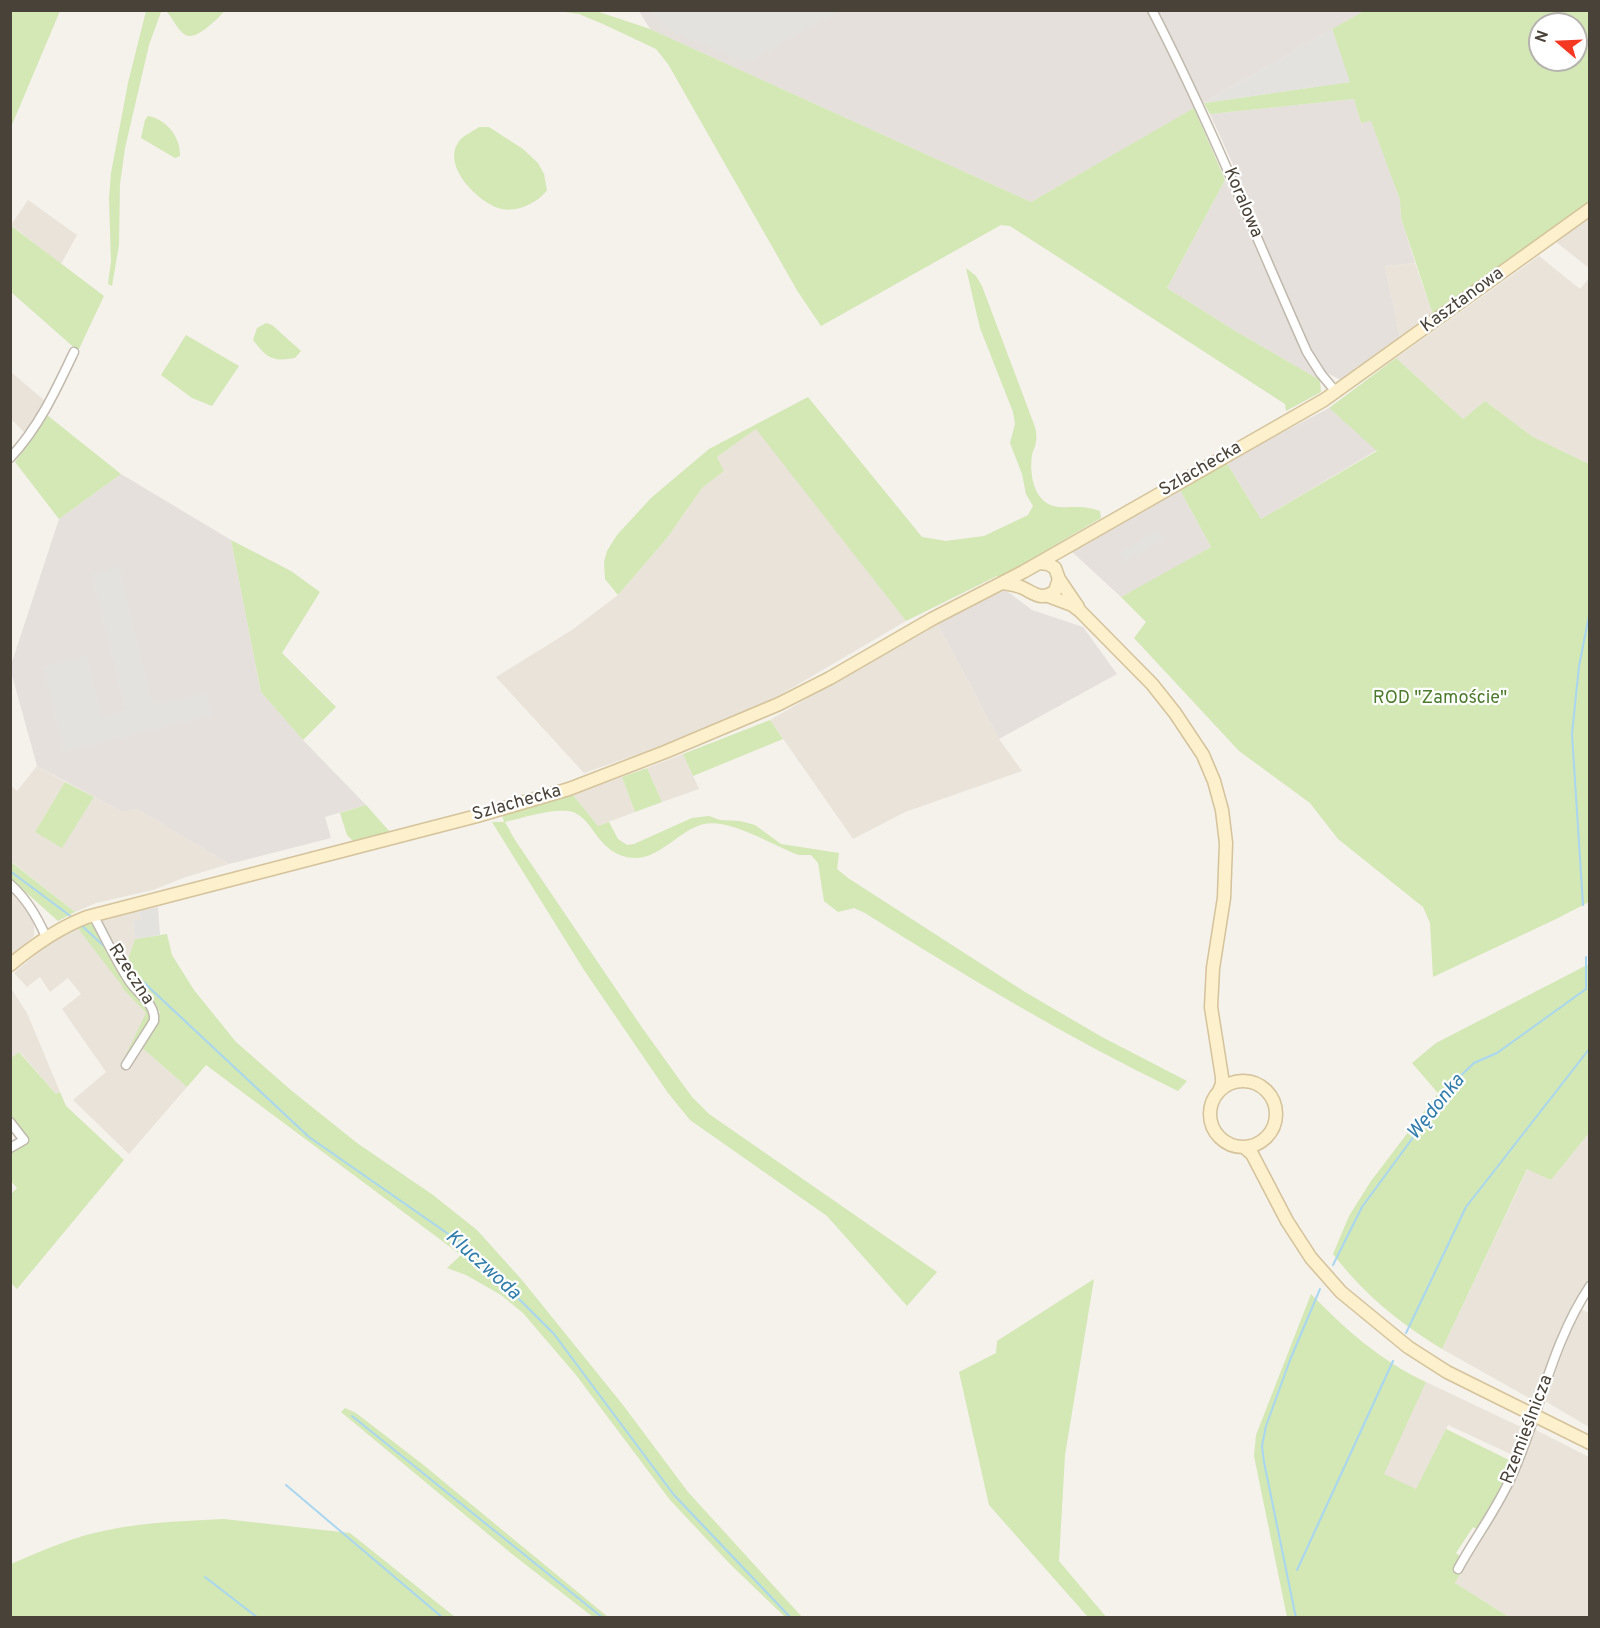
<!DOCTYPE html>
<html>
<head>
<meta charset="utf-8">
<style>
  body { margin:0 }
  #map { position:relative; width:1600px; height:1628px; overflow:hidden; background:#f5f1eb; font-family:Overpass,sans-serif }
  canvas { display:block }
  .frame { position:absolute; inset:0; border:12px solid #494238; pointer-events:none }
  .north { position:absolute; left:1528px; top:12px; width:60px; height:60px; box-sizing:border-box; background:#fff; border:2px solid #b6b3af; border-radius:50%; rotate:289deg; font-size:16px; font-weight:700; line-height:24px; text-align:center; color:#494238 }
  .north::after { content:''; display:block; margin:auto; width:21px; height:27px; background:#f53821; clip-path:polygon(50% 0,100% 100%,50% 72%,0 100%) }
</style>
</head>
<body>
<div id="map">
<canvas width="1600" height="1628"></canvas>
<div class="frame"></div>
<div class="north">N</div>
</div>
<script>
const context = document.querySelector('canvas').getContext('2d');
context.lineJoin = 'round';
function paint(path, color) {
  context.fillStyle = color;
  context.fill(path, 'evenodd');
}
function trace(path, color, width, dash) {
  context.strokeStyle = color;
  context.lineWidth = width;
  context.lineCap = dash ? 'butt' : 'round';
  context.setLineDash(dash || []);
  context.stroke(path);
}
function write(font, color, halo, rows, align = 'center') {
  context.font = font + ' Overpass,sans-serif';
  context.lineWidth = 4.5;
  context.setLineDash([]);
  context.textBaseline = 'middle';
  context.strokeStyle = halo;
  context.fillStyle = color;
  for (const [text, x, y, turn = 0] of rows) {
    context.save();
    context.translate(x, y);
    context.rotate((+turn || 0) * Math.PI / 180);
    context.textAlign = isNaN(turn) ? turn : align;
    if (halo) context.strokeText(text, 0, 0);
    context.fillText(text, 0, 0);
    context.restore();
  }
}
paint(new Path2D(`
  M 28,200 L 77,235 L 61,264 L 11,225 Z
  M 1589,217 L 1589,268 L 1556,242 Z
  M 1539,256 L 1580,289 L 1589,278 L 1589,464 L 1533,437 L 1485,401 L 1463,419 L 1396,358 Z
  M 1415,263 L 1434,318 L 1401,342 L 1385,266 Z
  M 11,372 L 45,401 L 25,433 L 11,419 Z
  M 757,428 L 906,621 L 763,705 L 665,745 L 584,773 L 496,677 L 572,630 L 618,595 L 667,538 L 702,488 L 724,471 L 717,457 Z
  M 937,623 L 999,739 L 1022,771 L 905,812 L 853,839 L 770,720 Z
  M 683,754 L 699,789 L 662,802 L 647,768 Z
  M 37,766 L 65,782 L 35,832 L 62,847 L 94,797 L 122,812 L 137,809 L 229,864 L 183,878 L 153,890 L 96,903 L 75,912 L 11,861 L 10,785 L 17,791 Z
  M 622,777 L 635,812 L 598,826 L 573,795 Z
  M 10,889 L 34,917 L 34,936 L 11,956 Z
  M 139,911 L 141,920 L 133,922 L 135,939 L 127,962 L 117,951 L 96,918 Z
  M 76,926 L 124,987 L 123,989 L 146,1013 L 140,1046 L 187,1087 L 129,1154 L 73,1100 L 106,1072 L 62,1009 L 81,994 L 68,978 L 50,992 L 40,977 L 27,987 L 14,973 L 54,939 Z
  M 10,987 L 27,1013 L 60,1092 L 56,1094 L 20,1052 L 11,1058 Z
  M 1589,1133 L 1589,1280 L 1572,1305 L 1537,1398 L 1531,1399 L 1442,1349 L 1528,1168 L 1551,1180 Z
  M 1579,1308 L 1589,1313 L 1589,1427 L 1545,1401 Z
  M 1426,1382 L 1525,1429 L 1515,1456 L 1448,1425 L 1416,1490 L 1383,1474 Z
  M 1534,1429 L 1589,1457 L 1589,1617 L 1509,1617 L 1455,1583 L 1512,1487 Z`), '#e9e3d9');
paint(new Path2D(`
  M 639,11 L 1364,11 L 1031,202 L 650,29 Z
  M 1354,99 L 1361,123 L 1371,120 L 1400,200 L 1401,218 L 1415,263 L 1385,266 L 1401,342 L 1350,378 L 1341,380 L 1325,372 L 1305,341 L 1261,238 L 1263,230 L 1210,114 Z
  M 1225,180 L 1296,339 L 1320,380 L 1237,332 L 1167,288 Z
  M 1329,408 L 1377,450 L 1261,519 L 1226,462 Z
  M 121,474 L 231,540 L 261,692 L 303,740 L 366,805 L 325,817 L 331,838 L 229,864 L 137,809 L 122,812 L 37,766 L 10,668 L 59,519 Z
  M 1180,490 L 1211,547 L 1157,578 L 1121,597 L 1070,550 Z
  M 1004,589 L 1032,610 L 1083,627 L 1117,674 L 999,739 L 937,623 Z`), '#e5e0dc');
paint(new Path2D(`
  M 10,11 L 60,11 L 11,127 L 10,127 Z
  M 146,11 L 164,11 L 161,12 L 149,45 L 125,148 L 120,184 L 119,245 L 112,286 L 108,284 L 111,262 L 109,198 L 111,173 L 128,83 Z
  M 166,11 L 225,11 C 217,18 196,43 184,34 C 177,29 172,17 166,11 Z
  M 558,11 L 596,11 L 650,29 L 1031,202 L 1194,108 L 1225,180 L 1167,288 L 1237,332 L 1320,380 L 1321,392 L 1286,411 L 1285,404 L 1010,226 L 1001,225 L 821,326 L 798,292 L 668,64 L 656,49 L 603,24 L 579,14 Z
  M 1364,11 L 1589,11 L 1589,203 L 1434,318 L 1401,218 L 1400,200 L 1371,121 L 1361,123 L 1354,99 L 1210,114 L 1204,103 L 1349,82 L 1332,29 ZM 1540,24 L 1576,24 L 1576,60 L 1540,60 Z
  M 148,116 C 166,119 181,137 180,156 L 175,158 L 141,138 L 145,120 Z
  M 479,127 L 489,127 L 523,149 L 538,163 L 544,174 L 547,190 C 538,203 515,214 498,208 C 476,200 440,164 460,140 C 464,135 474,131 479,127 Z
  M 10,225 L 104,296 L 78,351 L 11,292 Z
  M 966,268 L 976,276 L 982,286 L 1035,427 C 1036,431 1037,437 1036,441 C 1036,446 1033,450 1032,455 C 1029,475 1034,505 1059,507 C 1077,508 1081,505 1100,511 L 1101,518 L 999,578 L 997,576 L 906,621 L 756,429 L 717,457 L 724,471 L 702,488 L 667,538 L 618,595 L 605,579 L 604,562 L 607,551 L 617,535 L 651,498 L 709,449 L 808,397 L 922,537 L 946,541 L 984,536 L 1028,515 L 1033,506 L 1026,494 L 1022,474 L 1010,443 L 1015,424 L 1013,412 L 980,328 Z
  M 266,323 L 272,325 L 301,351 L 295,358 C 272,362 267,358 253,340 L 257,328 Z
  M 186,335 L 239,366 L 212,406 L 192,398 L 161,375 Z
  M 1396,358 L 1463,419 L 1485,401 L 1533,437 L 1589,464 L 1589,902 L 1556,919 L 1433,977 L 1430,923 L 1423,907 L 1338,839 L 1310,803 L 1239,751 L 1134,638 L 1146,622 L 1121,597 L 1211,547 L 1180,490 L 1226,462 L 1261,519 L 1377,451 L 1329,408 Z
  M 47,415 L 121,474 L 59,519 L 15,462 Z
  M 231,540 L 291,571 L 320,592 L 282,653 L 336,707 L 303,740 L 261,692 Z
  M 770,720 L 783,739 L 693,776 L 683,754 Z
  M 647,768 L 662,802 L 635,812 L 622,777 Z
  M 65,782 L 94,797 L 62,848 L 35,832 Z
  M 573,795 L 598,826 L 609,822 L 618,839 L 627,845 L 634,844 L 692,818 L 709,816 L 720,820 L 740,821 L 755,825 L 781,844 L 839,853 L 837,869 L 848,878 L 1025,992 L 1102,1037 L 1187,1081 L 1178,1091 C 1070,1039 967,977 865,913 L 854,908 L 838,912 L 824,901 L 818,863 L 811,855 L 799,855 C 774,846 730,818 704,824 C 679,830 660,859 634,858 C 598,856 594,819 573,812 C 556,807 522,818 505,822 L 515,840 L 643,1029 L 692,1097 L 709,1114 L 937,1272 L 907,1306 L 827,1216 L 690,1120 L 668,1093 L 584,970 L 492,822 L 504,822 L 502,815 Z
  M 366,805 L 390,832 L 353,841 L 347,835 L 340,813 Z
  M 10,861 L 75,912 L 58,921 L 11,879 Z
  M 92,921 L 150,1011 L 149,1022 L 124,1065 L 122,1063 L 146,1013 L 122,988 L 123,987 L 76,926 Z
  M 167,934 L 172,955 L 194,990 L 236,1042 L 292,1091 L 357,1143 L 433,1195 L 477,1230 L 522,1280 L 623,1405 L 688,1492 L 802,1617 L 785,1617 L 730,1564 L 670,1500 L 576,1375 L 523,1313 L 501,1295 L 466,1275 L 447,1268 L 461,1255 L 206,1065 L 187,1087 L 140,1046 L 160,1012 L 129,974 L 117,951 L 127,962 L 135,939 Z
  M 1589,964 L 1589,1133 L 1551,1180 L 1527,1169 L 1442,1349 C 1397,1321 1366,1296 1333,1254 L 1349,1216 L 1371,1181 L 1438,1093 L 1412,1063 L 1436,1043 Z
  M 19,1052 L 56,1094 L 60,1092 L 66,1106 L 124,1160 L 17,1289 L 11,1283 L 11,1194 L 17,1188 L 11,1181 L 11,1151 L 26,1141 L 11,1120 L 11,1058 Z
  M 1094,1279 L 1065,1455 L 1059,1561 L 1107,1618 L 1088,1617 L 989,1505 L 959,1372 L 996,1353 L 997,1341 Z
  M 1311,1294 C 1346,1330 1381,1361 1426,1382 L 1384,1474 L 1416,1489 L 1446,1429 L 1513,1462 L 1502,1491 L 1478,1530 L 1473,1527 L 1456,1553 L 1461,1557 L 1456,1568 L 1462,1571 L 1455,1583 L 1509,1617 L 1287,1617 L 1254,1456 L 1256,1435 Z
  M 345,1408 L 356,1413 L 421,1463 L 608,1617 L 593,1617 L 512,1554 L 341,1412 Z
  M 224,1519 L 350,1533 L 455,1617 L 11,1617 L 11,1564 C 42,1551 74,1536 108,1530 C 146,1522 185,1521 224,1519 Z`), '#d3e8b5');
paint(new Path2D(`
  M 653,11 L 839,11 L 747,63 L 663,28 Z
  M 1332,29 L 1350,82 L 1204,103 L 1242,81 Z
  M 1158,530 L 1164,539 L 1124,562 L 1119,553 Z
  M 119,566 L 153,704 L 206,693 L 213,715 L 64,752 L 43,666 L 87,655 L 102,716 L 125,710 L 92,575 Z
  M 158,907 L 160,935 L 135,939 L 133,921 L 141,920 L 139,911 Z`), '#e4e2df');
trace(new Path2D(`
  M 10,871 L 73,918
  M 1583,905 L 1572,734 L 1579,666 L 1590,611
  M 80,924 L 106,948
  M 124,964 L 309,1137 L 467,1247 L 554,1334 L 674,1495 L 791,1618
  M 1333,1265 L 1362,1207 L 1453,1083 L 1474,1063 L 1497,1053 L 1586,989 L 1586,957
  M 1406,1333 L 1466,1207 L 1590,1048
  M 352,1416 L 603,1618
  M 286,1485 L 443,1618
  M 1297,1570 L 1393,1361
  M 205,1577 L 258,1618
  M 1296,1618 L 1264,1462 L 1262,1446 L 1266,1426 L 1290,1360 L 1320,1289`), '#a9d6f0', 2);
const street = new Path2D(`
  M 1152,10 C 1210,122 1256,238 1307,352 L 1321,374 L 1336,392
  M 10,458 C 39,427 56,390 74,352
  M 10,884 C 27,899 37,916 46,937
  M 93,915 C 105,937 116,961 130,982 C 138,994 156,1004 154,1021 L 126,1065
  M 10,1122 L 24,1140 L 10,1148
  M 1458,1569 C 1476,1536 1498,1508 1513,1473 C 1540,1412 1552,1342 1590,1286`);
const secondary = new Path2D(`
  M 1039,563 L 1048,564 L 1055,568 L 1059,579 L 1078,607
  M 1003,583 C 1010,584 1017,585 1023,588 C 1035,594 1042,601 1055,591 L 1059,579
  M 1048,596 L 1072,605 L 1080,611 L 1152,684 L 1175,713 L 1203,755 L 1214,781 L 1222,810 L 1226,843 L 1224,898 L 1213,968 L 1211,1007 L 1222,1077 L 1222,1084 L 1219,1091
  M 10,965 C 34,945 58,928 87,917 L 477,816 L 569,789 L 665,752 L 779,704 L 830,678 L 932,619 L 1023,572 L 1324,400 L 1590,209
  M1210 1114a33 33 0 1 1 66 0a33 33 0 1 1-66 0Z
  M 1244,1147 L 1252,1154 L 1287,1221 L 1311,1258 L 1341,1292 L 1408,1347 L 1447,1372 L 1590,1443`);
trace(street, '#c0b9ad', 11);
trace(secondary, '#d4c39b', 15);
trace(street, '#fff', 8);
trace(secondary, '#fdf0cc', 12);
write('18px', '#494238', '#fff', [
  ["Koralowa",1242,203,67],
  ["Kasztanowa",1463,301,-36],
  ["Szlachecka",1201,470,-30],
  ["Szlachecka",517,804,-16],
  ["Rzeczna",130,975,57],
  ["Rzemieślnicza",1528,1430,-69]
]);
write('18px', '#4d7b2c', '#fff', [
  ["ROD \"Zamoście\"",1440,699]
]);
write('italic 20px', '#317dac', '#fff', [
  ["Wędonka",1437,1108,-51],
  ["Kluczwoda",482,1266,42]
]);
</script>
</body>
</html>
